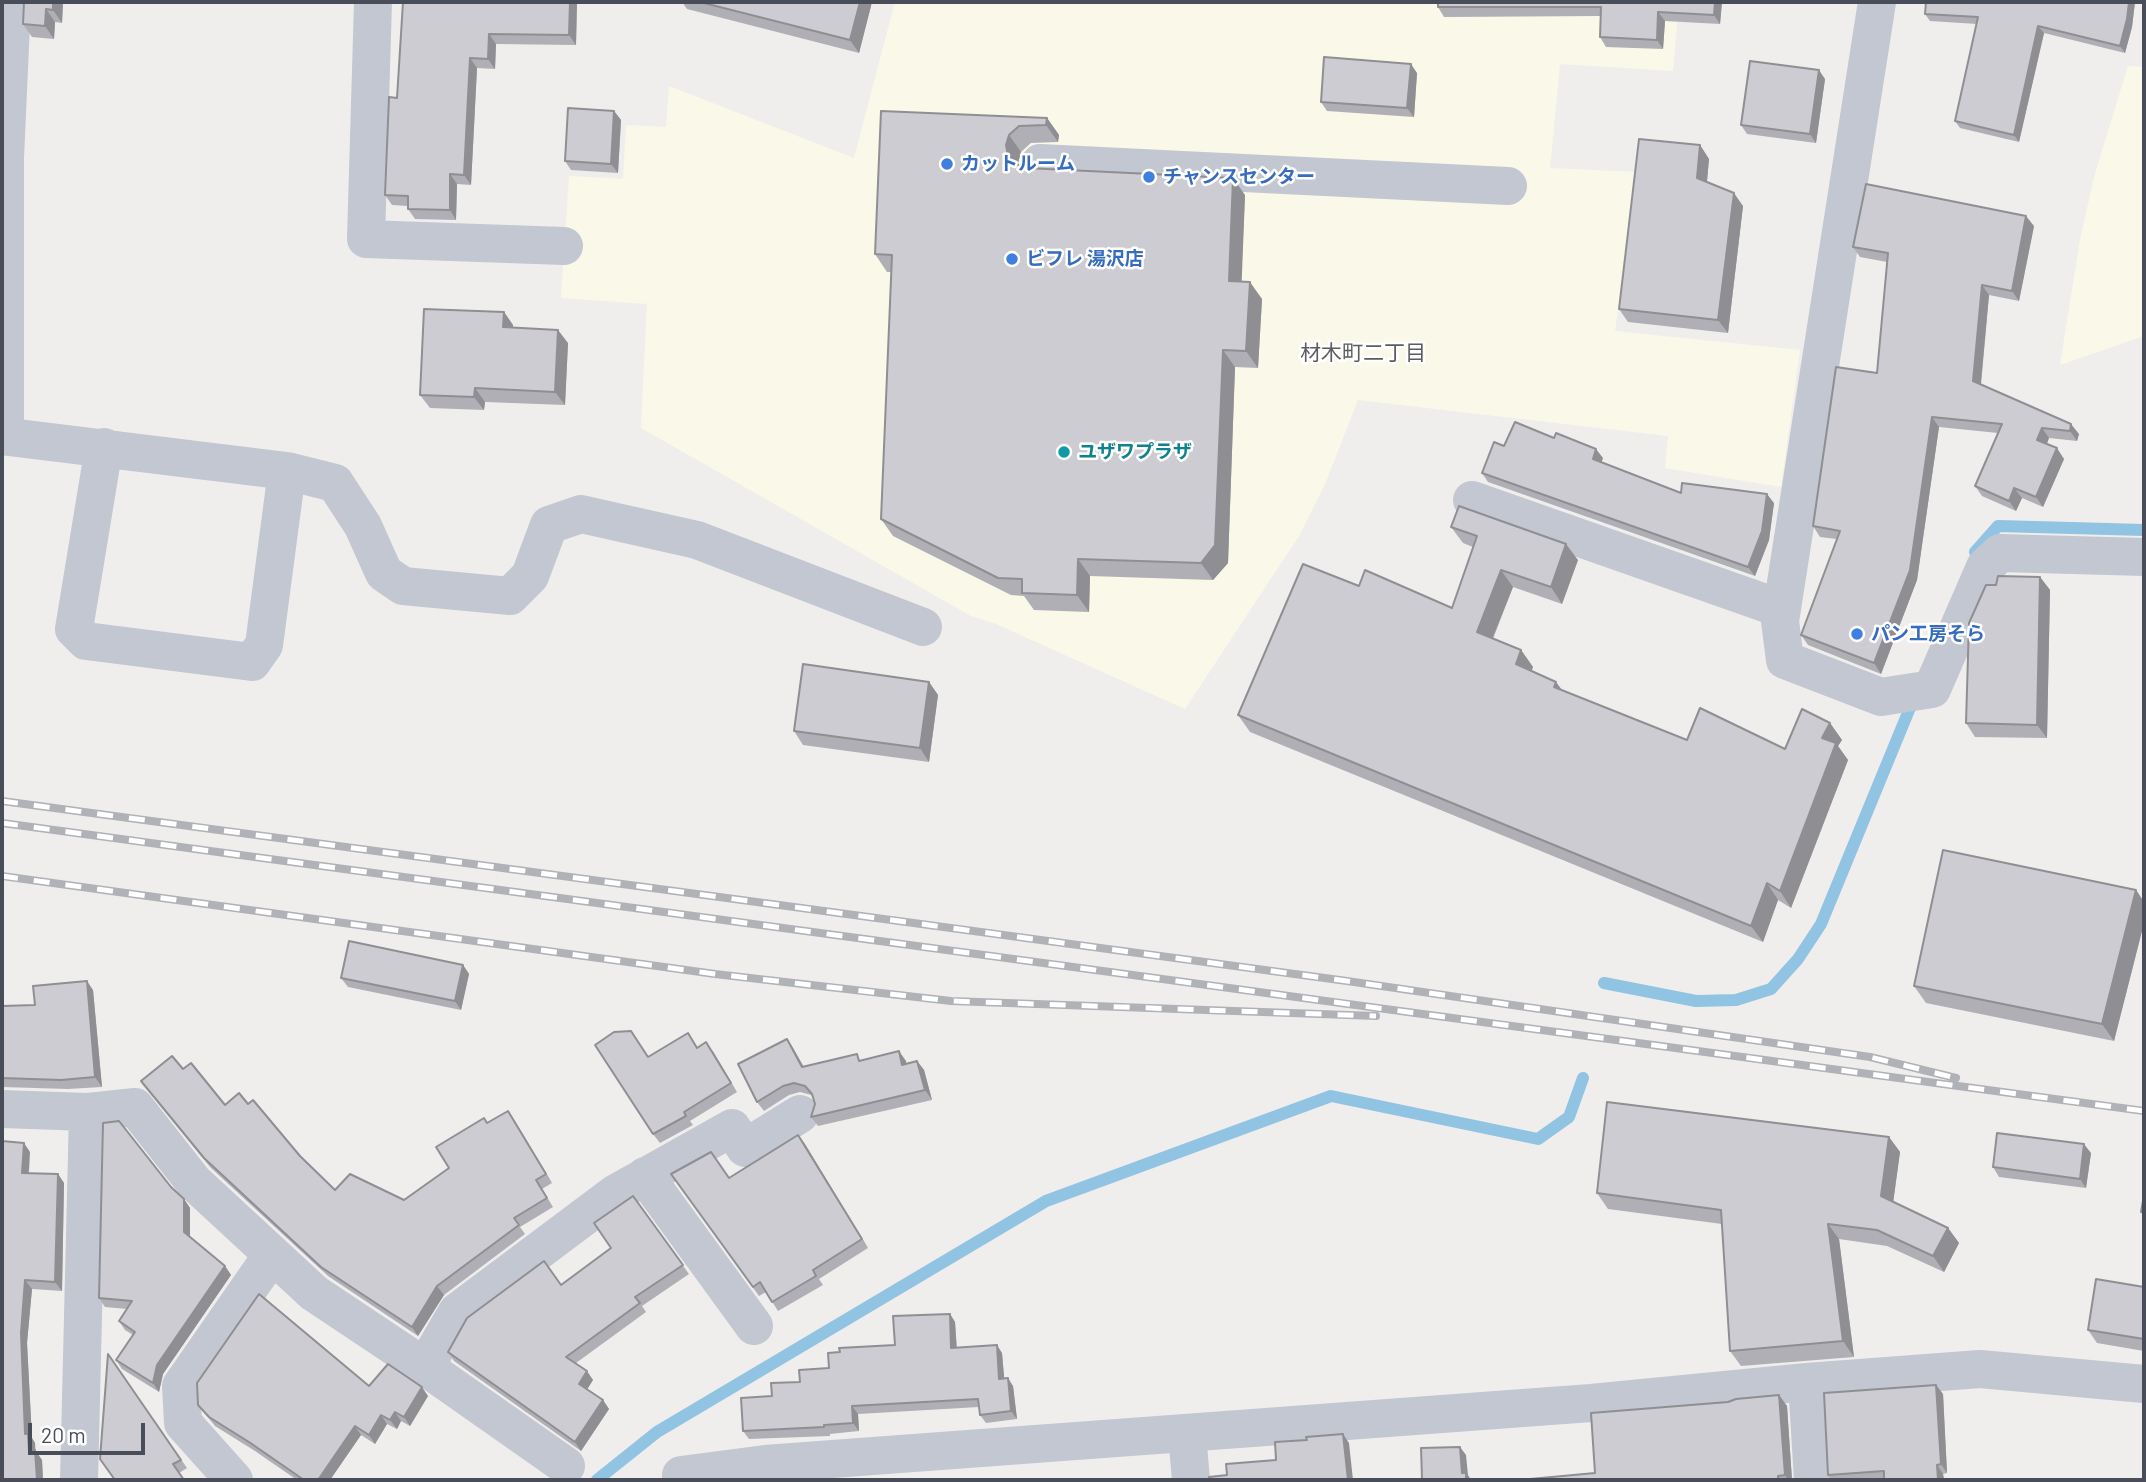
<!DOCTYPE html>
<html>
<head>
<meta charset="utf-8">
<style>
  body { margin:0 }
  #map { position:relative; width:2146px; height:1482px; overflow:hidden; background:#f0eeed; font-family:Barlow,sans-serif }
  canvas { display:block }
  .frame { position:absolute; inset:0; border:4px solid #484d59; pointer-events:none }
  .scale { position:absolute; left:28px; top:1423px; width:117px; height:32px; box-sizing:border-box; border:4px solid #484d59; border-top:0; padding-left:9px; font-size:21px; line-height:24px; white-space:nowrap; color:#484d59; -webkit-text-stroke:5px #fff; paint-order:stroke }
</style>
</head>
<body>
<div id="map">
<canvas width="2146" height="1482"></canvas>
<div class="frame"></div>
<div class="scale">20 m</div>
</div>
<script>
const context = document.querySelector('canvas').getContext('2d');
context.lineJoin = 'round';
function paint(path, color) {
  context.fillStyle = color;
  context.fill(path, 'evenodd');
}
function trace(path, color, width, dash) {
  context.strokeStyle = color;
  context.lineWidth = width;
  context.lineCap = dash ? 'butt' : 'round';
  context.setLineDash(dash || []);
  context.stroke(path);
}
function write(font, color, halo, rows, align = 'center') {
  context.font = font + ' Barlow,"Noto Sans JP",sans-serif';
  context.lineWidth = 5;
  context.setLineDash([]);
  context.textBaseline = 'middle';
  context.strokeStyle = halo;
  context.fillStyle = color;
  for (const [text, x, y, turn = 0] of rows) {
    context.save();
    context.translate(x, y);
    context.rotate((+turn || 0) * Math.PI / 180);
    context.textAlign = isNaN(turn) ? turn : align;
    if (halo) context.strokeText(text, 0, 0);
    context.fillText(text, 0, 0);
    context.restore();
  }
}
paint(new Path2D(`
  M 895,2 L 1679,2 L 1673,71 L 1560,64 L 1550,168 L 1637,172 L 1615,331 L 1800,350 L 1781,487 L 1665,468 L 1668,436 L 1358,400 L 1325,484 L 1299,536 L 1185,709 L 996,624 L 971,616 L 641,428 L 647,304 L 561,298 L 569,176 L 623,179 L 626,125 L 666,127 L 669,86 L 854,158 Z
  M 2128,66 L 2144,67 L 2144,336 L 2060,365 L 2080,240 L 2094,177 Z`), '#faf8e8');
trace(new Path2D(`
  M 1975,552 L 1998,526 L 2144,530
  M 1604,983 L 1696,1001 L 1736,1000 L 1771,989 L 1798,959 L 1821,924 L 1914,698
  M 597,1480 L 657,1432 L 1046,1201 L 1331,1096 L 1538,1139 L 1569,1117 L 1583,1078`), '#91c3e2', 12);
trace(new Path2D(`
  M 373,2 L 366,239 L 564,246
  M 1877,2 L 1780,621 L 1785,660 L 1881,697 L 1932,689 L 1985,567 L 2000,553 L 2144,557
  M 1040,163 L 1508,186
  M 2,436 L 287,471 L 335,483 L 363,526 L 384,573 L 403,586 L 510,596 L 530,576 L 549,525 L 581,514 L 697,540 L 923,627
  M 5,436 L 5,158 L 12,2
  M 104,447 L 74,629 L 86,641 L 252,662 L 264,645 L 287,471
  M 1472,500 L 1782,609
  M 2,1109 L 88,1112 L 135,1107 L 194,1182 L 314,1293 L 425,1367 L 457,1312 L 616,1193 L 732,1128 L 745,1148 L 800,1114
  M 645,1176 L 754,1326
  M 425,1367 L 566,1466
  M 1807,1382 L 1813,1480
  M 1187,1434 L 1191,1480
  M 79,1480 L 88,1112
  M 234,1480 L 183,1423 L 181,1386 L 272,1255
  M 681,1480 L 681,1475 L 765,1464 L 1591,1403 L 1807,1382 L 1980,1369 L 2144,1384`), '#c2c7d1', 38);
const rail = new Path2D(`
  M 2,801 L 1347,981 L 1870,1057 L 1956,1078
  M 2,823 L 2144,1111
  M 2,876 L 715,974 L 951,1001 L 1376,1016`);
trace(rail, '#b0b2b7', 8);
trace(rail, '#fff', 5, [16]);
paint(new Path2D(`
  M 24,2 L 63,2 L 62,23 L 55,22 L 54,39 L 32,37 L 23,24 Z
  M 403,2 L 577,2 L 576,45 L 496,44 L 495,69 L 477,68 L 471,185 L 457,184 L 456,220 L 415,219 L 408,209 L 408,206 L 392,205 L 385,195 L 397,98 Z
  M 673,2 L 872,2 L 859,53 L 687,9 L 682,2 Z
  M 1438,2 L 1722,2 L 1720,24 L 1665,21 L 1663,49 L 1606,47 L 1600,37 L 1601,16 L 1444,17 L 1438,7 Z
  M 1926,2 L 2135,2 L 2132,27 L 2125,53 L 2044,33 L 2019,142 L 1960,128 L 1955,121 L 1977,24 L 1930,21 L 1925,14 Z
  M 1417,73 L 1414,117 L 1327,111 L 1321,102 Z
  M 1825,79 L 1816,143 L 1747,134 L 1741,125 Z
  M 614,111 L 621,120 L 618,173 L 571,170 L 565,161 Z
  M 881,111 L 1047,118 L 1059,135 L 1058,142 L 1031,143 L 1021,152 L 1018,163 L 1019,165 L 1026,168 L 1245,195 L 1241,282 L 1262,299 L 1258,368 L 1235,367 L 1228,563 L 1213,580 L 1090,576 L 1089,612 L 1034,610 L 1024,596 L 1011,595 L 893,536 L 881,519 L 891,272 L 887,272 L 875,254 Z
  M 1700,145 L 1709,159 L 1707,182 L 1743,206 L 1728,333 L 1628,322 L 1619,309 Z
  M 2034,226 L 2019,301 L 1989,295 L 1981,385 L 2079,434 L 2077,441 L 2049,438 L 2047,444 L 2064,459 L 2043,507 L 2022,498 L 2016,511 L 1982,496 L 1975,486 L 1998,433 L 1939,427 L 1917,580 L 1881,674 L 1808,645 L 1801,635 L 1837,539 L 1820,537 L 1813,526 L 1877,373 L 1887,262 L 1860,257 L 1853,247 Z
  M 504,312 L 513,325 L 513,328 L 568,343 L 565,405 L 485,402 L 484,410 L 430,408 L 420,395 Z
  M 1504,446 L 1603,458 L 1601,462 L 1681,493 L 1774,503 L 1769,540 L 1755,576 L 1488,482 L 1482,473 Z
  M 1451,527 L 1578,560 L 1562,604 L 1513,587 L 1493,639 L 1521,650 L 1533,667 L 1531,671 L 1562,690 L 1687,740 L 1785,749 L 1830,723 L 1842,740 L 1838,746 L 1848,760 L 1791,908 L 1778,900 L 1763,942 L 1250,732 L 1238,715 L 1452,608 L 1473,547 L 1463,543 Z
  M 2040,577 L 2050,590 L 2047,738 L 1975,737 L 1966,723 L 1996,585 Z
  M 929,682 L 938,695 L 929,762 L 803,745 L 794,731 Z
  M 2136,890 L 2144,902 L 2144,923 L 2114,1041 L 1926,1003 L 1914,986 Z
  M 463,965 L 469,974 L 461,1010 L 348,987 L 341,978 Z
  M 93,990 L 102,1087 L 68,1089 L 2,1087 L 2,1006 L 35,1005 Z
  M 688,1033 L 697,1047 L 713,1051 L 737,1092 L 690,1121 L 693,1125 L 660,1143 L 653,1134 L 648,1057 Z
  M 787,1039 L 793,1048 L 804,1067 L 862,1060 L 906,1061 L 906,1064 L 917,1061 L 924,1070 L 932,1100 L 818,1126 L 811,1117 L 815,1104 L 814,1098 L 811,1095 L 800,1092 L 789,1095 L 764,1111 L 757,1102 Z
  M 183,1069 L 225,1105 L 248,1104 L 335,1190 L 404,1200 L 449,1168 L 487,1123 L 514,1120 L 552,1183 L 542,1189 L 553,1207 L 520,1227 L 525,1234 L 444,1295 L 418,1336 L 328,1276 L 210,1167 L 141,1081 Z
  M 798,1135 L 868,1248 L 819,1279 L 823,1285 L 778,1311 L 766,1292 L 759,1296 L 671,1174 L 729,1178 Z
  M 1889,1137 L 1900,1152 L 1893,1202 L 1948,1228 L 1959,1243 L 1944,1272 L 1887,1246 L 1839,1239 L 1854,1357 L 1741,1366 L 1730,1351 L 1722,1224 L 1608,1209 L 1597,1193 Z
  M 30,1152 L 29,1173 L 58,1174 L 64,1183 L 62,1291 L 32,1289 L 27,1343 L 32,1438 L 35,1443 L 35,1450 L 42,1460 L 43,1480 L 2,1480 Z
  M 2091,1153 L 2086,1188 L 1999,1177 L 1993,1167 Z
  M 171,1187 L 184,1199 L 190,1208 L 190,1237 L 225,1266 L 231,1275 L 163,1374 L 159,1392 L 122,1369 L 116,1360 L 133,1335 L 125,1330 L 119,1321 L 127,1309 L 105,1307 L 99,1298 Z
  M 633,1196 L 689,1274 L 642,1306 L 646,1312 L 576,1363 L 593,1380 L 587,1389 L 603,1400 L 609,1409 L 581,1451 L 454,1361 L 448,1352 L 561,1285 L 611,1248 Z
  M 2144,1287 L 2144,1351 L 2097,1343 L 2088,1330 Z
  M 950,1314 L 955,1322 L 957,1348 L 1002,1353 L 1004,1378 L 1013,1386 L 1017,1419 L 986,1423 L 980,1415 L 979,1407 L 858,1414 L 859,1431 L 830,1434 L 830,1436 L 749,1439 L 743,1431 L 772,1396 L 800,1382 L 829,1368 L 840,1352 L 895,1345 Z
  M 108,1354 L 187,1468 L 179,1473 L 115,1480 Z
  M 1936,1385 L 1943,1394 L 1947,1473 L 1943,1474 L 1944,1480 L 1831,1480 L 1828,1475 Z
  M 369,1386 L 428,1396 L 410,1426 L 401,1421 L 397,1429 L 387,1424 L 375,1444 L 361,1435 L 330,1480 L 297,1480 L 255,1451 L 215,1426 L 198,1405 Z
  M 1779,1395 L 1787,1406 L 1792,1480 L 1530,1480 L 1595,1473 L 1728,1402 Z`), '#afafb5');
paint(new Path2D(`
  M 53,2 L 63,2 L 62,23 L 53,10 Z
  M 570,2 L 577,2 L 576,45 L 569,35 Z
  M 860,2 L 872,2 L 859,53 L 850,40 Z
  M 1715,2 L 1722,2 L 1720,24 L 1714,15 Z
  M 2129,2 L 2135,2 L 2132,27 L 2125,53 L 2120,46 Z
  M 46,9 L 55,22 L 54,39 L 45,26 Z
  M 1658,12 L 1665,21 L 1663,49 L 1657,40 Z
  M 2038,26 L 2044,33 L 2019,142 L 2014,135 Z
  M 489,34 L 496,44 L 495,69 L 488,59 Z
  M 470,58 L 477,68 L 471,185 L 464,175 Z
  M 1411,64 L 1417,73 L 1414,117 L 1407,108 Z
  M 1819,70 L 1825,79 L 1816,143 L 1810,134 Z
  M 614,111 L 621,120 L 618,173 L 611,164 Z
  M 1047,118 L 1059,135 L 1058,142 L 1046,125 Z
  M 1009,135 L 1021,152 L 1018,163 L 1020,172 L 1008,155 L 1006,145 Z
  M 1700,145 L 1709,159 L 1706,191 L 1697,178 Z
  M 450,174 L 457,184 L 456,220 L 450,210 Z
  M 1233,178 L 1245,195 L 1241,299 L 1229,281 Z
  M 1734,193 L 1743,206 L 1728,333 L 1718,320 Z
  M 2026,216 L 2034,226 L 2019,301 L 2012,291 Z
  M 1250,282 L 1262,299 L 1258,368 L 1246,351 Z
  M 1982,285 L 1989,295 L 1980,392 L 1973,381 Z
  M 504,312 L 513,325 L 512,341 L 503,327 Z
  M 558,330 L 568,343 L 565,405 L 555,392 Z
  M 1223,350 L 1235,367 L 1228,563 L 1213,580 L 1201,563 Z
  M 475,388 L 485,402 L 484,410 L 474,397 Z
  M 1932,417 L 1939,427 L 1917,580 L 1881,674 L 1874,663 Z
  M 2071,424 L 2079,434 L 2077,441 L 2070,431 Z
  M 2042,428 L 2049,438 L 2044,450 L 2037,440 Z
  M 2057,448 L 2064,459 L 2043,507 L 2036,497 Z
  M 1596,449 L 1603,458 L 1599,468 L 1593,459 Z
  M 2014,488 L 2022,498 L 2016,511 L 2009,501 Z
  M 1767,494 L 1774,503 L 1769,540 L 1755,576 L 1748,567 Z
  M 1566,544 L 1578,560 L 1562,604 L 1551,587 Z
  M 1078,559 L 1090,576 L 1089,612 L 1077,595 Z
  M 1501,570 L 1513,587 L 1488,649 L 1477,632 Z
  M 2040,577 L 2050,590 L 2047,738 L 2037,725 Z
  M 1521,650 L 1533,667 L 1528,681 L 1516,664 Z
  M 929,682 L 938,695 L 929,762 L 920,748 Z
  M 1556,682 L 1568,698 L 1554,687 Z
  M 1830,723 L 1842,740 L 1838,746 L 1848,760 L 1791,908 L 1780,891 L 1822,738 Z
  M 1767,883 L 1778,900 L 1763,942 L 1751,926 Z
  M 2136,890 L 2144,902 L 2144,923 L 2114,1041 L 2102,1024 Z
  M 463,965 L 469,974 L 461,1010 L 455,1001 Z
  M 87,981 L 93,990 L 102,1087 L 95,1077 Z
  M 787,1039 L 793,1048 L 809,1077 L 802,1067 Z
  M 899,1051 L 906,1061 L 908,1074 L 902,1065 Z
  M 917,1061 L 924,1070 L 932,1100 L 925,1090 Z
  M 508,1111 L 514,1120 L 552,1183 L 546,1174 Z
  M 798,1135 L 805,1144 L 868,1248 L 862,1239 Z
  M 1889,1137 L 1900,1152 L 1892,1211 L 1881,1196 Z
  M 24,1143 L 30,1152 L 28,1182 L 22,1173 Z
  M 2084,1144 L 2091,1153 L 2086,1188 L 2080,1179 Z
  M 58,1174 L 64,1183 L 62,1291 L 55,1282 Z
  M 184,1199 L 190,1208 L 190,1241 L 184,1232 Z
  M 1828,1224 L 1839,1239 L 1854,1357 L 1843,1341 Z
  M 1948,1228 L 1959,1243 L 1944,1272 L 1933,1256 Z
  M 225,1266 L 231,1275 L 163,1374 L 159,1392 L 153,1383 L 157,1365 Z
  M 25,1280 L 32,1289 L 27,1343 L 32,1438 L 35,1443 L 36,1460 L 29,1451 L 25,1434 L 21,1333 Z
  M 437,1286 L 444,1295 L 418,1336 L 412,1327 Z
  M 950,1314 L 955,1322 L 957,1356 L 951,1348 Z
  M 997,1345 L 1002,1353 L 1005,1387 L 999,1379 Z
  M 587,1371 L 593,1380 L 585,1393 L 579,1384 Z
  M 1008,1378 L 1013,1386 L 1017,1419 L 1011,1411 Z
  M 1936,1385 L 1943,1394 L 1947,1473 L 1941,1464 Z
  M 422,1387 L 428,1396 L 410,1426 L 404,1417 Z
  M 1779,1395 L 1787,1406 L 1792,1480 L 1788,1480 L 1785,1475 Z
  M 603,1400 L 609,1409 L 581,1451 L 575,1442 Z
  M 852,1406 L 858,1414 L 859,1431 L 853,1423 Z
  M 395,1412 L 401,1421 L 397,1429 L 390,1420 Z
  M 381,1415 L 387,1424 L 375,1444 L 369,1435 Z
  M 355,1426 L 361,1435 L 330,1480 L 318,1480 Z
  M 1343,1434 L 1349,1443 L 1353,1480 L 1348,1480 Z
  M 1460,1447 L 1466,1455 L 1468,1475 L 1471,1480 L 1466,1480 L 1462,1473 Z
  M 35,1450 L 42,1460 L 43,1480 L 37,1480 Z
  M 1937,1465 L 1943,1474 L 1944,1480 L 1938,1480 Z`), '#8f8f93');
const building = new Path2D(`
  M 24,2 L 53,2 L 53,10 L 46,9 L 45,26 L 23,24 Z
  M 403,2 L 570,2 L 569,35 L 489,34 L 488,59 L 470,58 L 464,175 L 450,174 L 450,210 L 408,209 L 408,196 L 385,195 L 389,97 L 397,98 Z
  M 700,2 L 860,2 L 850,40 Z
  M 1438,2 L 1715,2 L 1714,15 L 1658,12 L 1657,40 L 1600,37 L 1601,7 L 1438,7 Z
  M 1926,2 L 2129,2 L 2127,19 L 2120,46 L 2038,26 L 2014,135 L 1955,121 L 1978,17 L 1925,14 Z
  M 1324,57 L 1411,64 L 1407,108 L 1321,102 Z
  M 1750,61 L 1819,70 L 1810,134 L 1741,125 Z
  M 568,108 L 614,111 L 611,164 L 565,161 Z
  M 881,111 L 1047,118 L 1046,125 L 1019,126 L 1009,135 L 1006,145 L 1008,155 L 1016,164 L 1026,168 L 1233,178 L 1229,281 L 1250,282 L 1246,351 L 1223,350 L 1215,545 L 1201,563 L 1078,559 L 1077,595 L 1022,593 L 1022,579 L 998,578 L 881,519 L 892,255 L 875,254 Z
  M 1639,139 L 1700,145 L 1697,178 L 1734,193 L 1718,320 L 1619,309 Z
  M 1866,184 L 2026,216 L 2012,291 L 1982,285 L 1973,381 L 2071,424 L 2070,431 L 2042,428 L 2037,440 L 2057,448 L 2036,497 L 2014,488 L 2009,501 L 1975,486 L 2002,424 L 1932,417 L 1910,570 L 1874,663 L 1801,635 L 1840,531 L 1813,526 L 1836,367 L 1877,373 L 1888,253 L 1853,247 Z
  M 424,309 L 504,312 L 503,327 L 558,330 L 555,392 L 475,388 L 474,397 L 420,395 Z
  M 1515,422 L 1554,438 L 1556,433 L 1596,449 L 1593,459 L 1681,493 L 1682,483 L 1767,494 L 1762,531 L 1748,567 L 1482,473 L 1494,442 L 1504,446 Z
  M 1459,506 L 1566,544 L 1551,587 L 1501,570 L 1477,632 L 1521,650 L 1516,664 L 1556,682 L 1554,687 L 1687,740 L 1700,708 L 1785,749 L 1802,709 L 1830,723 L 1822,738 L 1836,743 L 1780,891 L 1767,883 L 1751,926 L 1238,715 L 1303,564 L 1359,586 L 1365,570 L 1452,608 L 1477,536 L 1451,527 Z
  M 1998,576 L 2040,577 L 2037,725 L 1966,723 L 1969,623 L 1986,585 L 1996,585 Z
  M 803,664 L 929,682 L 920,748 L 794,731 Z
  M 1943,850 L 2136,890 L 2102,1024 L 1914,986 Z
  M 349,941 L 463,965 L 455,1001 L 341,978 Z
  M 87,981 L 95,1077 L 61,1080 L 2,1078 L 2,1006 L 35,1005 L 33,986 Z
  M 631,1031 L 648,1057 L 688,1033 L 697,1048 L 706,1042 L 731,1083 L 684,1112 L 686,1116 L 653,1134 L 595,1045 L 614,1032 Z
  M 787,1039 L 802,1067 L 857,1054 L 859,1061 L 899,1051 L 902,1065 L 917,1061 L 925,1090 L 811,1117 L 815,1104 L 812,1094 L 805,1086 L 794,1083 L 783,1086 L 757,1102 L 738,1064 Z
  M 172,1056 L 183,1069 L 191,1063 L 225,1105 L 239,1093 L 248,1104 L 253,1100 L 300,1156 L 335,1190 L 350,1174 L 404,1200 L 449,1168 L 436,1147 L 484,1118 L 487,1123 L 508,1111 L 546,1174 L 536,1180 L 547,1198 L 514,1218 L 519,1225 L 437,1286 L 412,1327 L 321,1267 L 204,1158 L 141,1081 Z
  M 1607,1102 L 1889,1137 L 1881,1196 L 1948,1228 L 1933,1256 L 1877,1230 L 1828,1224 L 1843,1341 L 1730,1351 L 1721,1210 L 1597,1193 Z
  M 119,1121 L 171,1187 L 184,1199 L 184,1232 L 225,1266 L 157,1365 L 153,1383 L 116,1360 L 135,1332 L 119,1321 L 132,1301 L 99,1298 L 103,1123 Z
  M 1997,1133 L 2084,1144 L 2080,1179 L 1993,1167 Z
  M 798,1135 L 862,1239 L 813,1270 L 816,1276 L 772,1302 L 760,1282 L 753,1287 L 671,1174 L 711,1152 L 729,1178 Z
  M 2,1141 L 24,1143 L 22,1173 L 58,1174 L 55,1282 L 25,1280 L 21,1333 L 25,1434 L 28,1434 L 29,1451 L 35,1450 L 37,1480 L 2,1480 Z
  M 2144,1195 L 2144,1213 L 2141,1212 Z
  M 633,1196 L 683,1265 L 635,1297 L 640,1303 L 566,1357 L 587,1371 L 579,1384 L 603,1400 L 575,1442 L 448,1352 L 467,1318 L 544,1261 L 561,1285 L 611,1248 L 594,1223 Z
  M 2096,1279 L 2144,1287 L 2144,1339 L 2088,1330 Z
  M 259,1294 L 369,1386 L 388,1364 L 422,1387 L 404,1417 L 395,1412 L 390,1420 L 381,1415 L 369,1435 L 355,1426 L 318,1480 L 304,1480 L 249,1442 L 209,1417 L 198,1405 L 197,1383 Z
  M 950,1314 L 951,1348 L 997,1345 L 999,1379 L 1008,1378 L 1011,1411 L 980,1415 L 978,1399 L 852,1406 L 853,1423 L 824,1425 L 824,1427 L 743,1431 L 741,1398 L 772,1396 L 771,1383 L 800,1382 L 799,1370 L 829,1368 L 828,1353 L 840,1352 L 839,1348 L 895,1345 L 893,1316 Z
  M 108,1354 L 181,1460 L 173,1464 L 184,1480 L 115,1480 L 100,1459 Z
  M 1936,1385 L 1941,1464 L 1937,1465 L 1938,1480 L 1884,1480 L 1884,1471 L 1828,1475 L 1824,1393 Z
  M 1779,1395 L 1785,1475 L 1778,1476 L 1778,1480 L 1530,1480 L 1530,1479 L 1595,1473 L 1591,1413 L 1728,1402 L 1736,1399 Z
  M 1343,1434 L 1348,1480 L 1209,1480 L 1209,1477 L 1227,1475 L 1226,1464 L 1276,1460 L 1275,1442 L 1307,1440 L 1306,1437 Z
  M 1460,1447 L 1462,1473 L 1466,1473 L 1466,1480 L 1392,1480 L 1422,1479 L 1421,1448 Z`);
paint(building, '#ccccd2');
trace(building, '#8f8f93', 2);
for (const [x, y, r, color] of [
  [947,164,7,"#3f7fe0"],
  [1149,177,7,"#3f7fe0"],
  [1012,259,7,"#3f7fe0"],
  [1064,452,7,"#0f9aa8"],
  [1857,634,7,"#3f7fe0"]
]) {
  const dot = new Path2D();
  dot.arc(x, y, r, 0, 2 * Math.PI);
  context.fillStyle = color;
  context.fill(dot);
  trace(dot, '#fff', 2.5);
}
write('bold 19px', '#366cbe', '#fff', [
  ["カットルーム",961,164],
  ["チャンスセンター",1163,177],
  ["ビフレ 湯沢店",1026,259],
  ["パン工房そら",1871,634]
], 'left');
write('bold 19px', '#0d838f', '#fff', [
  ["ユザワプラザ",1078,452]
], 'left');
write('21px', '#5b5d61', '#fff', [
  ["材木町二丁目",1363,353]
]);
</script>
</body>
</html>
